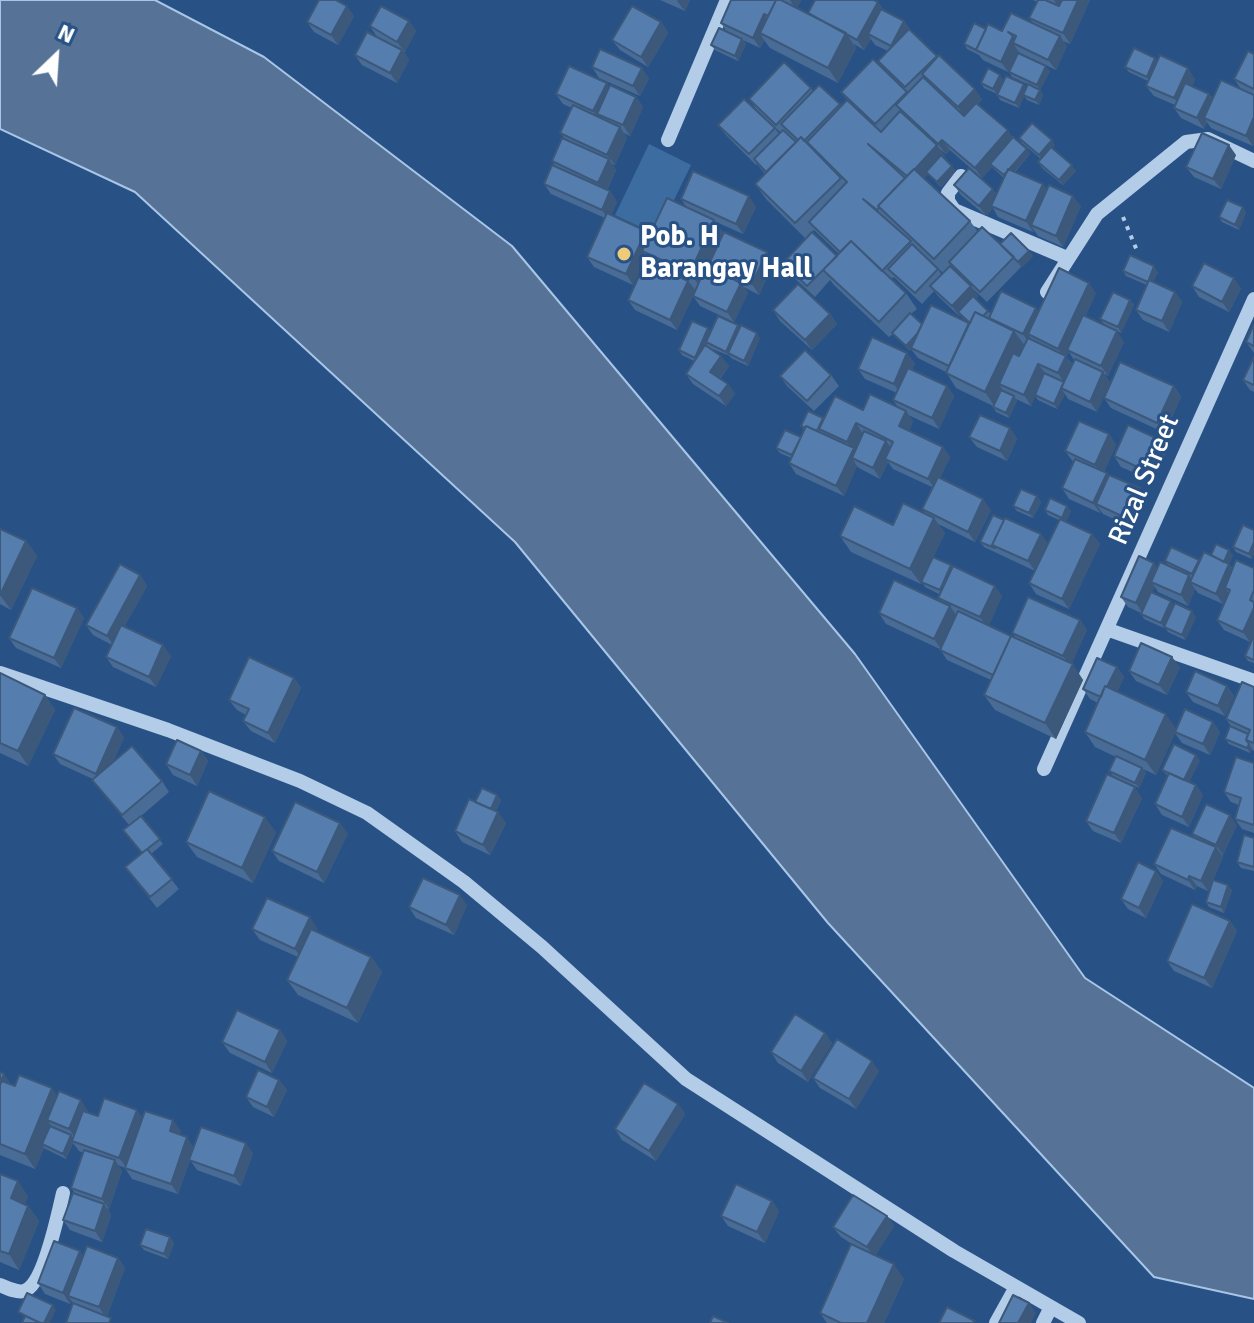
<!DOCTYPE html>
<html>
<head>
<meta charset="utf-8">
<style>
  body { margin:0 }
  #map { position:relative; width:1254px; height:1323px; overflow:hidden; background:#285285; font-family:Signika,sans-serif }
  canvas { display:block }
  .north { position:absolute; left:16px; top:16px; width:80px; height:80px; -webkit-text-stroke:6px #285285; paint-order:stroke; rotate:25deg; font-size:22px; font-weight:700; line-height:32px; text-align:center; color:#fff }
  .north::after { content:''; display:block; margin:auto; width:28px; height:36px; background:#fff; clip-path:polygon(50% 0,100% 100%,50% 72%,0 100%) }
</style>
</head>
<body>
<div id="map">
<canvas width="1254" height="1323"></canvas>
<div class="north">N</div>
</div>
<script>
const context = document.querySelector('canvas').getContext('2d');
context.lineJoin = 'round';
function paint(path, color) {
  context.fillStyle = color;
  context.fill(path, 'evenodd');
}
function trace(path, color, width, dash) {
  context.strokeStyle = color;
  context.lineWidth = width;
  context.lineCap = dash ? 'butt' : 'round';
  context.setLineDash(dash || []);
  context.stroke(path);
}
function write(font, color, halo, rows, align = 'center') {
  context.font = font + ' Signika,sans-serif';
  context.lineWidth = 6;
  context.setLineDash([]);
  context.textBaseline = 'middle';
  context.strokeStyle = halo;
  context.fillStyle = color;
  for (const [text, x, y, turn = 0] of rows) {
    context.save();
    context.translate(x, y);
    context.rotate((+turn || 0) * Math.PI / 180);
    context.textAlign = isNaN(turn) ? turn : align;
    if (halo) context.strokeText(text, 0, 0);
    context.fillText(text, 0, 0);
    context.restore();
  }
}
paint(new Path2D(`
  M 649,144 L 691,165 L 657,235 L 615,215 Z`), '#3d6ca1');
const water = new Path2D(`
  M 0,0 L 155,0 L 264,57 L 512,246 L 855,654 L 1085,978 L 1254,1088 L 1254,1299 L 1154,1277 L 828,923 L 515,542 L 135,192 L 0,129 Z`);
paint(water, '#567397');
trace(water, '#a8c6e8', 2);
trace(new Path2D(`
  M 1123,217 L 1138,253`), '#b3cce7', 4, [4, 6]);
trace(new Path2D(`
  M 668,140 L 727,0
  M 961,176 L 948,193 L 948,201 L 954,210 L 1067,258
  M 1047,292 L 1097,214 L 1186,142 L 1208,139 L 1254,161
  M 1109,630 L 1254,681
  M 0,673 L 168,730 L 300,781 L 367,813 L 464,882 L 542,947 L 686,1079 L 954,1251 L 1079,1323
  M 1044,769 L 1254,299
  M 0,1285 C 7,1288 17,1293 24,1291 C 44,1285 58,1214 63,1193
  M 996,1323 L 1016,1287
  M 1043,1323 L 1051,1307`), '#b3cce7', 14);
paint(new Path2D(`
  M 660,0 L 690,0 L 685,11 Z
  M 731,0 L 801,0 L 797,8 L 809,14 L 878,2 L 884,11 L 904,21 L 911,31 L 982,99 L 978,104 L 1013,138 L 1027,149 L 1030,154 L 1015,172 L 1043,184 L 1047,190 L 1081,206 L 1063,247 L 1038,236 L 1034,230 L 1033,232 L 998,217 L 993,208 L 986,216 L 961,195 L 954,185 L 997,194 L 1004,178 L 992,167 L 982,178 L 950,150 L 946,154 L 940,149 L 945,156 L 943,157 L 956,171 L 941,187 L 928,174 L 924,178 L 970,221 L 978,232 L 1000,244 L 1029,251 L 1033,256 L 1022,267 L 1018,263 L 1021,267 L 987,302 L 972,288 L 978,296 L 976,299 L 991,314 L 1038,311 L 1096,293 L 1085,317 L 1124,342 L 1108,376 L 1105,374 L 1097,412 L 1068,399 L 1065,394 L 1057,409 L 1038,400 L 1035,396 L 1031,406 L 1016,399 L 1017,401 L 1009,418 L 996,412 L 993,407 L 993,406 L 956,388 L 946,372 L 918,358 L 911,349 L 910,351 L 893,334 L 889,337 L 834,285 L 830,280 L 815,297 L 790,274 L 783,263 L 837,256 L 839,254 L 814,230 L 806,239 L 766,199 L 755,184 L 765,174 L 757,164 L 756,165 L 726,135 L 718,125 L 775,128 L 779,134 L 781,133 L 756,109 L 749,99 L 811,88 L 813,91 L 840,104 L 841,106 L 847,100 L 841,92 L 885,71 L 878,61 L 888,51 L 875,45 L 871,39 L 864,50 L 854,44 L 856,48 L 838,83 L 770,48 L 764,40 L 760,48 L 743,40 L 746,44 L 738,61 L 715,50 L 711,45 L 727,32 L 721,23 ZM 913,244 L 943,273 L 941,274 L 938,269 ZM 894,277 L 922,304 L 934,291 L 938,296 L 959,316 L 960,315 L 967,322 L 922,324 L 911,314 L 917,309 L 906,293 L 891,279 ZM 1069,352 L 1074,360 L 1072,364 L 1066,357 Z
  M 1033,0 L 1090,0 L 1070,44 L 1063,41 L 1067,46 L 1056,70 L 1020,53 L 1018,51 L 1008,72 L 983,60 L 979,55 L 967,49 L 964,44 L 986,29 L 1002,31 L 1033,23 L 1029,18 L 1037,2 Z
  M 354,16 L 338,45 L 314,32 L 307,22 Z
  M 409,21 L 416,31 L 405,52 L 403,51 L 409,60 L 397,83 L 362,65 L 355,55 L 377,37 L 370,26 Z
  M 661,22 L 668,33 L 648,67 L 620,50 L 612,40 Z
  M 1254,54 L 1254,144 L 1253,146 L 1211,128 L 1207,122 L 1204,129 L 1181,118 L 1174,108 L 1175,105 L 1154,96 L 1146,86 L 1148,81 L 1129,72 L 1125,67 L 1158,61 L 1195,79 L 1192,86 L 1209,94 L 1213,99 L 1241,89 L 1234,79 Z
  M 592,67 L 649,78 L 640,96 L 599,78 Z
  M 1050,71 L 1040,90 L 1043,95 L 1039,105 L 1027,100 L 1024,96 L 1019,108 L 1000,100 L 997,94 L 984,88 L 981,83 L 1004,80 L 1026,88 L 1028,84 L 1012,77 L 1009,72 Z
  M 609,87 L 636,97 L 643,107 L 630,136 L 624,133 L 627,138 L 615,165 L 612,164 L 616,170 L 607,190 L 610,191 L 617,202 L 611,215 L 646,231 L 649,236 L 687,208 L 681,199 L 756,207 L 743,234 L 714,221 L 724,234 L 767,252 L 774,262 L 759,295 L 744,287 L 748,293 L 734,322 L 700,306 L 693,296 L 677,330 L 635,310 L 628,300 L 651,264 L 646,256 L 633,285 L 594,267 L 587,257 L 605,218 L 551,194 L 544,184 L 555,166 L 552,161 L 565,139 L 560,133 L 572,108 L 563,104 L 556,94 Z
  M 1019,138 L 1055,145 L 1052,148 L 1076,171 L 1063,185 L 1042,168 L 1038,162 L 1041,159 L 1022,143 Z
  M 1236,155 L 1221,189 L 1194,177 L 1186,167 Z
  M 1246,212 L 1239,230 L 1222,222 L 1219,217 Z
  M 1123,271 L 1158,272 L 1153,282 L 1175,292 L 1182,302 L 1169,332 L 1143,320 L 1136,310 L 1147,285 L 1126,276 Z
  M 1192,286 L 1241,288 L 1229,312 L 1199,297 Z
  M 1130,300 L 1134,305 L 1121,333 L 1104,324 L 1100,319 Z
  M 773,310 L 830,314 L 837,324 L 812,350 L 780,321 Z
  M 1254,324 L 1254,353 L 1246,342 Z
  M 738,325 L 740,327 L 760,338 L 748,366 L 731,358 L 730,356 L 710,348 L 729,366 L 720,379 L 728,384 L 735,394 L 726,406 L 693,384 L 686,374 L 694,361 L 682,355 L 679,350 L 711,332 Z
  M 1254,357 L 1254,392 L 1250,390 L 1243,380 Z
  M 915,363 L 912,370 L 947,386 L 954,396 L 939,429 L 908,415 L 913,421 L 909,431 L 943,447 L 950,457 L 940,478 L 991,510 L 975,542 L 938,524 L 945,533 L 933,557 L 951,565 L 1002,596 L 989,625 L 1016,638 L 1012,633 L 1080,620 L 1087,630 L 1071,664 L 1083,680 L 1056,739 L 995,710 L 984,695 L 991,680 L 947,660 L 940,649 L 886,624 L 879,613 L 941,602 L 938,598 L 939,594 L 925,587 L 922,582 L 921,584 L 851,552 L 840,536 L 893,525 L 925,513 L 922,509 L 932,487 L 893,469 L 888,462 L 880,479 L 859,468 L 857,466 L 844,496 L 796,474 L 789,463 L 791,458 L 780,453 L 776,448 L 801,437 L 804,430 L 801,426 L 863,410 L 898,407 L 893,400 L 897,393 L 865,379 L 858,369 Z
  M 831,375 L 839,386 L 814,411 L 787,386 L 780,376 Z
  M 1174,386 L 1181,397 L 1165,433 L 1111,408 L 1104,398 Z
  M 1010,428 L 1017,439 L 1007,461 L 977,447 L 969,437 Z
  M 1109,434 L 1116,445 L 1104,472 L 1109,476 L 1140,488 L 1147,498 L 1133,528 L 1103,514 L 1101,511 L 1100,513 L 1069,499 L 1062,488 L 1074,463 L 1065,451 Z
  M 1167,450 L 1153,481 L 1121,467 L 1114,456 Z
  M 1037,496 L 1041,502 L 1033,518 L 1017,511 L 1013,506 Z
  M 1045,510 L 1071,511 L 1066,522 L 1092,534 L 1100,544 L 1069,609 L 1036,594 L 1029,583 L 1035,571 L 984,547 L 980,542 L 1004,520 L 1041,534 L 1048,544 L 1059,520 L 1048,515 Z
  M 1243,525 L 1252,559 L 1236,552 L 1233,547 Z
  M 0,529 L 26,541 L 37,556 L 11,610 L 0,604 Z
  M 1211,555 L 1233,555 L 1229,564 L 1233,569 L 1254,568 L 1254,633 L 1250,642 L 1224,630 L 1217,620 L 1229,594 L 1228,592 L 1223,604 L 1198,593 L 1195,589 L 1188,606 L 1158,592 L 1155,587 L 1152,592 L 1196,617 L 1185,640 L 1168,632 L 1165,627 L 1164,628 L 1144,619 L 1141,613 L 1128,607 L 1121,597 L 1169,566 L 1165,561 L 1200,561 Z
  M 140,575 L 147,586 L 124,627 L 171,656 L 156,687 L 113,667 L 106,657 L 112,645 L 93,635 L 86,625 Z
  M 77,608 L 84,618 L 61,668 L 16,648 L 9,638 Z
  M 1254,635 L 1254,663 L 1248,661 L 1245,656 Z
  M 1117,667 L 1124,677 L 1117,692 L 1176,729 L 1213,722 L 1220,732 L 1210,755 L 1182,743 L 1175,733 L 1156,775 L 1143,769 L 1146,773 L 1139,788 L 1113,776 L 1109,771 L 1116,757 L 1095,747 L 1085,732 L 1098,703 L 1090,699 L 1083,689 Z
  M 1180,667 L 1167,695 L 1136,681 L 1129,671 Z
  M 0,673 L 45,695 L 55,710 L 28,766 L 0,753 Z
  M 294,678 L 301,688 L 275,743 L 251,731 L 243,721 L 246,715 L 237,710 L 229,700 Z
  M 1227,686 L 1234,696 L 1225,716 L 1193,702 L 1186,692 Z
  M 1254,687 L 1254,751 L 1252,749 L 1250,753 L 1229,744 L 1225,739 L 1231,726 L 1226,719 Z
  M 117,727 L 124,738 L 113,762 L 162,781 L 169,792 L 141,816 L 163,844 L 151,854 L 179,889 L 157,908 L 125,867 L 141,853 L 129,825 L 100,790 L 93,779 L 60,764 L 53,754 Z
  M 201,751 L 208,761 L 197,786 L 173,775 L 166,764 Z
  M 1200,760 L 1189,782 L 1196,785 L 1203,795 L 1189,827 L 1162,815 L 1155,804 L 1168,776 L 1162,770 Z
  M 1254,763 L 1254,833 L 1242,829 L 1235,819 L 1239,805 L 1231,802 L 1224,792 Z
  M 497,795 L 501,800 L 496,811 L 506,823 L 490,855 L 462,842 L 455,831 L 475,802 Z
  M 1142,798 L 1121,843 L 1093,831 L 1086,821 Z
  M 1237,825 L 1223,855 L 1222,854 L 1223,857 L 1213,880 L 1232,890 L 1224,913 L 1209,907 L 1206,902 L 1211,885 L 1208,891 L 1197,886 L 1195,890 L 1161,874 L 1154,864 L 1194,837 L 1192,834 Z
  M 276,832 L 253,883 L 197,857 L 186,842 Z
  M 348,833 L 324,883 L 279,861 L 272,851 Z
  M 1254,838 L 1254,871 L 1241,868 L 1237,862 Z
  M 1156,871 L 1163,881 L 1146,918 L 1128,909 L 1121,899 Z
  M 467,905 L 454,935 L 416,918 L 409,907 Z
  M 1230,921 L 1237,931 L 1212,988 L 1174,971 L 1167,961 Z
  M 317,928 L 316,931 L 371,957 L 382,972 L 358,1023 L 298,995 L 287,980 L 298,957 L 260,940 L 252,929 Z
  M 280,1030 L 287,1041 L 272,1073 L 230,1053 L 222,1042 Z
  M 825,1033 L 832,1043 L 808,1082 L 778,1063 L 771,1052 Z
  M 879,1071 L 856,1109 L 820,1088 L 813,1078 Z
  M 0,1072 L 11,1085 L 57,1096 L 88,1111 L 88,1112 L 98,1116 L 142,1118 L 181,1131 L 179,1135 L 194,1147 L 253,1153 L 241,1186 L 197,1170 L 190,1160 L 178,1194 L 132,1179 L 125,1168 L 118,1165 L 122,1171 L 109,1209 L 107,1208 L 111,1215 L 102,1242 L 70,1230 L 63,1220 L 75,1193 L 71,1188 L 83,1153 L 79,1151 L 73,1143 L 66,1159 L 44,1148 L 35,1169 L 0,1155 Z
  M 279,1080 L 287,1090 L 274,1117 L 253,1107 L 246,1097 Z
  M 678,1104 L 685,1114 L 656,1161 L 622,1140 L 615,1129 Z
  M 0,1174 L 28,1196 L 25,1204 L 28,1206 L 39,1221 L 19,1270 L 0,1262 Z
  M 772,1201 L 779,1211 L 765,1243 L 728,1226 L 721,1216 Z
  M 887,1216 L 894,1226 L 875,1256 L 904,1279 L 884,1323 L 827,1323 L 820,1313 L 857,1247 L 841,1237 L 833,1227 Z
  M 170,1237 L 174,1243 L 168,1259 L 144,1250 L 140,1245 Z
  M 83,1256 L 118,1258 L 125,1268 L 107,1316 L 73,1303 L 72,1301 L 70,1304 L 45,1294 L 38,1283 Z`), '#496c96');
paint(new Path2D(`
  M 678,0 L 690,0 L 685,11 L 677,1 Z
  M 790,0 L 801,0 L 796,10 Z
  M 1054,0 L 1070,0 L 1063,14 Z
  M 1078,0 L 1090,0 L 1070,44 L 1063,33 Z
  M 878,2 L 885,13 L 868,34 L 871,39 L 864,50 L 857,40 Z
  M 347,6 L 354,16 L 338,45 L 331,35 Z
  M 764,14 L 771,24 L 760,33 L 764,40 L 760,48 L 753,38 Z
  M 409,21 L 416,31 L 405,52 L 397,42 Z
  M 904,21 L 911,32 L 898,57 L 891,46 Z
  M 661,22 L 668,33 L 648,67 L 641,57 Z
  M 846,33 L 856,48 L 838,83 L 828,68 Z
  M 1013,36 L 1020,46 L 1013,43 L 1018,51 L 1008,72 L 1001,62 Z
  M 1060,36 L 1067,46 L 1056,70 L 1048,60 Z
  M 742,39 L 746,44 L 738,61 L 735,56 Z
  M 402,50 L 409,60 L 397,83 L 390,73 Z
  M 1155,58 L 1159,63 L 1150,82 L 1147,77 Z
  M 1046,66 L 1050,71 L 1040,90 L 1037,85 Z
  M 642,68 L 649,78 L 640,96 L 633,86 Z
  M 1188,68 L 1195,79 L 1181,108 L 1174,98 Z
  M 1000,75 L 1004,80 L 997,94 L 993,89 Z
  M 607,83 L 614,94 L 597,114 L 601,120 L 601,122 L 593,111 Z
  M 1024,84 L 1027,89 L 1019,108 L 1015,103 Z
  M 975,89 L 982,99 L 965,118 L 958,107 Z
  M 1040,90 L 1043,95 L 1039,105 L 1035,100 Z
  M 1209,94 L 1216,104 L 1204,118 L 1207,122 L 1204,129 L 1197,118 Z
  M 636,97 L 643,107 L 630,136 L 623,125 Z
  M 1254,117 L 1254,144 L 1253,146 L 1246,136 Z
  M 620,127 L 627,138 L 615,165 L 607,155 Z
  M 1008,130 L 1015,141 L 990,164 L 992,167 L 982,178 L 975,168 Z
  M 942,140 L 950,150 L 946,154 L 938,144 Z
  M 1052,140 L 1055,145 L 1042,160 L 1039,155 Z
  M 937,145 L 945,156 L 915,187 L 908,177 Z
  M 1229,145 L 1236,155 L 1221,189 L 1213,179 Z
  M 1027,149 L 1030,154 L 1007,180 L 1004,175 Z
  M 609,159 L 616,170 L 605,193 L 598,183 Z
  M 1072,165 L 1076,171 L 1063,185 L 1059,180 Z
  M 952,166 L 956,171 L 941,187 L 937,182 Z
  M 1043,184 L 1050,194 L 1031,225 L 1034,230 L 1033,232 L 1026,221 Z
  M 993,189 L 1000,199 L 991,206 L 993,208 L 986,216 L 979,206 Z
  M 610,191 L 617,202 L 609,220 L 602,210 Z
  M 749,196 L 756,207 L 743,234 L 736,224 Z
  M 1073,196 L 1081,206 L 1063,247 L 1056,236 Z
  M 1243,207 L 1246,212 L 1239,230 L 1235,225 Z
  M 714,220 L 724,235 L 701,288 L 690,273 Z
  M 646,231 L 653,241 L 642,251 L 646,256 L 633,285 L 626,274 Z
  M 1029,251 L 1033,256 L 1022,267 L 1018,262 Z
  M 767,252 L 774,262 L 759,295 L 752,284 Z
  M 1154,266 L 1158,272 L 1151,287 L 1148,282 Z
  M 1234,278 L 1241,288 L 1229,312 L 1222,302 Z
  M 688,281 L 696,291 L 677,330 L 670,320 Z
  M 741,283 L 748,293 L 734,322 L 727,312 Z
  M 1089,283 L 1096,293 L 1069,351 L 1067,350 L 1069,352 L 1066,357 L 1073,366 L 1065,384 L 1058,373 L 1065,359 L 1058,349 Z
  M 971,286 L 978,296 L 961,315 L 958,312 L 960,315 L 959,316 L 952,306 Z
  M 1175,292 L 1182,302 L 1169,332 L 1162,321 Z
  M 1130,300 L 1134,305 L 1121,333 L 1118,327 Z
  M 1036,308 L 1043,318 L 1028,334 L 1032,341 L 1030,345 L 1023,334 Z
  M 830,314 L 837,324 L 812,350 L 805,340 Z
  M 738,325 L 742,330 L 728,353 L 729,357 L 726,352 Z
  M 924,327 L 928,332 L 910,351 L 906,346 Z
  M 708,328 L 712,333 L 698,363 L 695,358 Z
  M 1014,331 L 1025,346 L 1005,387 L 999,384 L 1003,391 L 995,407 L 985,392 Z
  M 1117,331 L 1124,342 L 1108,376 L 1101,366 Z
  M 757,333 L 760,338 L 748,366 L 744,361 Z
  M 907,353 L 915,363 L 901,395 L 894,384 Z
  M 721,356 L 729,366 L 717,382 L 710,372 Z
  M 1038,364 L 1046,374 L 1031,406 L 1024,395 Z
  M 1103,372 L 1111,383 L 1097,412 L 1090,402 Z
  M 728,384 L 735,394 L 726,406 L 719,396 Z
  M 947,386 L 954,396 L 939,429 L 932,418 Z
  M 1174,386 L 1181,397 L 1165,433 L 1157,423 Z
  M 1061,388 L 1065,394 L 1057,409 L 1054,404 Z
  M 1014,396 L 1017,401 L 1009,418 L 1006,413 Z
  M 906,411 L 913,421 L 906,437 L 899,426 Z
  M 856,423 L 863,434 L 852,458 L 857,466 L 844,496 L 836,486 L 853,450 L 847,442 Z
  M 1010,428 L 1017,439 L 1007,461 L 1000,451 Z
  M 1109,434 L 1116,445 L 1102,476 L 1095,465 Z
  M 1160,440 L 1167,450 L 1153,481 L 1146,471 Z
  M 886,441 L 893,451 L 885,459 L 888,462 L 880,479 L 873,468 Z
  M 943,447 L 950,457 L 935,489 L 928,479 Z
  M 1107,473 L 1114,484 L 1096,504 L 1101,511 L 1100,513 L 1093,503 Z
  M 1140,488 L 1147,498 L 1133,528 L 1126,518 Z
  M 1037,496 L 1041,502 L 1033,518 L 1029,513 Z
  M 983,499 L 991,510 L 975,542 L 968,532 Z
  M 1067,506 L 1071,511 L 1066,523 L 1062,518 Z
  M 934,518 L 945,533 L 921,584 L 910,569 Z
  M 1041,534 L 1048,544 L 1035,571 L 1028,561 Z
  M 1092,534 L 1100,544 L 1069,609 L 1062,599 Z
  M 26,541 L 37,556 L 11,610 L 0,595 Z
  M 1254,542 L 1254,555 L 1252,559 L 1249,554 Z
  M 1229,550 L 1233,555 L 1228,566 L 1229,564 L 1236,574 L 1225,588 L 1228,592 L 1223,604 L 1216,594 L 1223,563 Z
  M 1154,563 L 1161,574 L 1151,582 L 1155,587 L 1143,614 L 1136,603 Z
  M 140,575 L 147,586 L 114,646 L 107,636 Z
  M 1189,575 L 1196,585 L 1190,582 L 1195,589 L 1188,606 L 1181,595 Z
  M 995,586 L 1002,596 L 988,628 L 980,617 Z
  M 1171,601 L 1174,606 L 1164,628 L 1161,623 Z
  M 950,606 L 957,616 L 941,649 L 934,639 Z
  M 77,608 L 84,618 L 61,668 L 54,658 Z
  M 1254,608 L 1254,633 L 1250,642 L 1243,632 Z
  M 1192,611 L 1196,617 L 1185,640 L 1182,635 Z
  M 1080,620 L 1087,630 L 1071,666 L 1063,656 Z
  M 163,645 L 171,656 L 156,687 L 149,677 Z
  M 1172,657 L 1180,667 L 1167,695 L 1159,685 Z
  M 1073,664 L 1083,680 L 1056,739 L 1045,723 Z
  M 1117,667 L 1124,677 L 1110,708 L 1102,697 Z
  M 294,678 L 301,688 L 275,743 L 268,733 Z
  M 1227,686 L 1234,696 L 1225,716 L 1218,706 Z
  M 45,695 L 55,710 L 28,766 L 18,751 Z
  M 1166,714 L 1177,730 L 1156,775 L 1145,760 Z
  M 1213,722 L 1220,732 L 1210,755 L 1203,744 Z
  M 117,727 L 124,738 L 103,784 L 96,774 Z
  M 1249,744 L 1252,749 L 1250,753 L 1247,748 Z
  M 201,751 L 208,761 L 197,786 L 190,775 Z
  M 1196,755 L 1200,760 L 1188,785 L 1184,780 Z
  M 1142,768 L 1146,773 L 1139,788 L 1135,783 Z
  M 1196,785 L 1203,795 L 1189,827 L 1182,817 Z
  M 1135,787 L 1142,798 L 1121,843 L 1114,833 Z
  M 497,795 L 501,800 L 494,815 L 490,810 Z
  M 498,812 L 506,823 L 490,855 L 483,845 Z
  M 1230,815 L 1237,825 L 1223,855 L 1216,845 Z
  M 265,817 L 276,832 L 253,883 L 242,868 Z
  M 340,823 L 348,833 L 324,883 L 317,872 Z
  M 1216,847 L 1223,857 L 1208,891 L 1201,881 Z
  M 1156,871 L 1163,881 L 1146,918 L 1139,908 Z
  M 1189,876 L 1197,886 L 1195,890 L 1188,880 Z
  M 1228,885 L 1232,890 L 1224,913 L 1221,907 Z
  M 460,895 L 467,905 L 454,935 L 446,925 Z
  M 310,917 L 317,928 L 302,959 L 295,949 Z
  M 1230,921 L 1237,931 L 1212,988 L 1204,978 Z
  M 371,957 L 382,972 L 358,1023 L 347,1008 Z
  M 280,1030 L 287,1041 L 272,1073 L 265,1062 Z
  M 825,1033 L 832,1043 L 808,1082 L 801,1071 Z
  M 872,1061 L 879,1071 L 856,1109 L 849,1099 Z
  M 4,1074 L 11,1084 L 0,1106 L 0,1082 Z
  M 279,1080 L 287,1090 L 274,1117 L 267,1107 Z
  M 52,1088 L 63,1103 L 47,1120 L 53,1128 L 42,1144 L 44,1148 L 35,1169 L 25,1154 Z
  M 81,1100 L 88,1111 L 76,1139 L 69,1129 Z
  M 678,1104 L 685,1114 L 656,1161 L 649,1151 Z
  M 137,1110 L 144,1120 L 127,1168 L 119,1158 Z
  M 173,1120 L 181,1131 L 177,1142 L 170,1131 Z
  M 71,1135 L 74,1140 L 66,1159 L 63,1154 Z
  M 187,1137 L 194,1148 L 178,1194 L 171,1184 Z
  M 246,1143 L 253,1153 L 241,1186 L 234,1176 Z
  M 115,1160 L 122,1171 L 109,1209 L 102,1199 Z
  M 18,1181 L 28,1196 L 21,1214 L 11,1198 Z
  M 772,1201 L 779,1211 L 765,1243 L 757,1232 Z
  M 104,1204 L 111,1215 L 102,1242 L 95,1231 Z
  M 28,1206 L 39,1221 L 19,1270 L 9,1254 Z
  M 887,1216 L 894,1226 L 874,1258 L 867,1247 Z
  M 170,1237 L 174,1243 L 168,1259 L 164,1254 Z
  M 80,1251 L 87,1261 L 68,1296 L 72,1301 L 70,1304 L 63,1293 Z
  M 118,1258 L 125,1268 L 106,1318 L 99,1307 Z
  M 894,1264 L 904,1279 L 884,1323 L 867,1323 Z
  M 1029,1303 L 1036,1313 L 1031,1323 L 1018,1323 Z
  M 53,1305 L 56,1310 L 50,1323 L 44,1323 Z`), '#3c587a');
const building = new Path2D(`
  M 319,0 L 336,0 L 347,6 L 331,35 L 307,22 Z
  M 731,0 L 776,0 L 768,16 L 764,14 L 753,38 L 721,23 Z
  M 776,0 L 781,0 L 846,33 L 828,68 L 760,33 Z
  M 815,0 L 874,0 L 878,2 L 857,40 L 808,13 Z
  M 1038,0 L 1045,0 L 1059,6 L 1062,0 L 1078,0 L 1063,33 L 1029,18 Z
  M 381,6 L 409,21 L 397,42 L 370,26 Z
  M 632,6 L 661,22 L 641,57 L 612,40 Z
  M 881,9 L 904,21 L 891,46 L 868,34 Z
  M 1011,13 L 1060,36 L 1048,60 L 1013,43 L 1016,36 L 1008,32 L 1013,36 L 1001,62 L 976,50 L 988,24 L 1002,31 Z
  M 974,23 L 986,29 L 976,50 L 964,44 Z
  M 719,28 L 742,39 L 735,56 L 711,45 Z
  M 909,29 L 937,56 L 905,87 L 878,61 Z
  M 367,32 L 402,50 L 390,73 L 355,55 Z
  M 1134,48 L 1155,58 L 1147,77 L 1125,67 Z
  M 600,49 L 642,68 L 633,86 L 592,67 Z
  M 1248,51 L 1254,54 L 1254,89 L 1234,79 Z
  M 1018,53 L 1046,66 L 1037,85 L 1009,72 Z
  M 939,55 L 975,89 L 958,107 L 922,74 Z
  M 1160,55 L 1188,68 L 1174,98 L 1146,86 Z
  M 873,59 L 907,92 L 875,124 L 841,92 Z
  M 784,62 L 811,88 L 776,125 L 749,99 Z
  M 569,66 L 607,83 L 593,111 L 556,94 Z
  M 988,68 L 1000,75 L 993,89 L 981,83 Z
  M 1006,76 L 1024,84 L 1015,103 L 997,95 Z
  M 923,77 L 964,116 L 976,103 L 1008,130 L 975,168 L 942,140 L 938,144 L 896,105 Z
  M 1221,80 L 1254,95 L 1254,117 L 1246,136 L 1204,118 Z
  M 1185,83 L 1209,94 L 1197,118 L 1174,108 Z
  M 1028,84 L 1040,90 L 1035,100 L 1023,95 Z
  M 610,85 L 636,97 L 623,125 L 597,114 Z
  M 819,85 L 840,104 L 804,141 L 801,137 L 798,140 L 781,124 Z
  M 744,99 L 775,128 L 749,154 L 718,125 Z
  M 847,100 L 881,132 L 900,111 L 937,145 L 915,169 L 914,169 L 907,176 L 868,144 L 905,178 L 878,206 L 879,208 L 877,210 L 863,199 L 911,241 L 882,271 L 851,241 L 840,252 L 809,222 L 847,182 L 807,142 Z
  M 573,105 L 620,127 L 607,155 L 560,133 Z
  M 1032,123 L 1052,140 L 1039,155 L 1019,138 Z
  M 783,130 L 796,142 L 766,172 L 754,159 Z
  M 1202,133 L 1229,145 L 1213,179 L 1186,167 Z
  M 801,137 L 841,178 L 795,223 L 755,184 Z
  M 1013,137 L 1027,149 L 1004,175 L 990,164 Z
  M 562,138 L 609,159 L 598,183 L 552,161 Z
  M 1051,147 L 1072,165 L 1059,180 L 1038,162 Z
  M 941,155 L 952,166 L 937,182 L 926,172 Z
  M 552,165 L 610,191 L 602,210 L 544,184 Z
  M 969,168 L 993,189 L 979,206 L 954,185 Z
  M 914,169 L 970,221 L 934,259 L 878,206 Z
  M 1008,169 L 1043,184 L 1026,221 L 991,206 Z
  M 693,171 L 749,196 L 736,224 L 681,199 Z
  M 1049,185 L 1073,196 L 1056,236 L 1031,225 Z
  M 667,198 L 714,220 L 690,273 L 642,251 Z
  M 1227,200 L 1243,207 L 1235,225 L 1219,217 Z
  M 607,213 L 646,231 L 626,274 L 587,257 Z
  M 982,227 L 1014,257 L 980,292 L 949,262 Z
  M 724,232 L 767,252 L 752,284 L 709,264 Z
  M 812,232 L 837,256 L 807,286 L 783,263 Z
  M 1011,233 L 1029,251 L 1018,262 L 1000,244 Z
  M 851,241 L 906,293 L 879,322 L 823,270 Z
  M 912,244 L 938,269 L 915,293 L 888,269 Z
  M 1130,255 L 1154,266 L 1148,282 L 1123,271 Z
  M 646,261 L 688,281 L 670,320 L 628,300 Z
  M 1204,263 L 1234,278 L 1222,302 L 1192,286 Z
  M 706,266 L 741,283 L 727,312 L 693,296 Z
  M 950,266 L 971,286 L 952,306 L 930,286 Z
  M 1059,268 L 1089,283 L 1058,349 L 1028,334 Z
  M 1149,280 L 1175,292 L 1162,321 L 1136,310 Z
  M 798,284 L 830,314 L 805,340 L 773,310 Z
  M 1001,291 L 1036,308 L 1023,334 L 989,318 Z
  M 1113,292 L 1130,300 L 1118,327 L 1100,319 Z
  M 973,296 L 988,311 L 983,316 L 975,312 L 970,323 L 958,312 Z
  M 931,305 L 969,323 L 949,366 L 911,348 Z
  M 975,312 L 1014,331 L 985,392 L 946,373 Z
  M 910,313 L 922,324 L 917,334 L 906,346 L 892,333 Z
  M 1083,315 L 1117,331 L 1101,366 L 1067,350 Z
  M 718,316 L 738,325 L 726,352 L 706,342 Z
  M 692,321 L 708,328 L 695,358 L 679,350 Z
  M 1254,324 L 1254,346 L 1246,342 Z
  M 741,325 L 757,333 L 744,361 L 728,353 Z
  M 872,337 L 907,353 L 894,384 L 858,369 Z
  M 1028,338 L 1066,356 L 1058,373 L 1038,364 L 1024,395 L 999,384 L 1013,353 L 1019,356 Z
  M 705,345 L 721,356 L 710,372 L 728,384 L 719,396 L 686,374 Z
  M 805,350 L 831,375 L 807,401 L 780,376 Z
  M 1254,357 L 1254,385 L 1243,380 Z
  M 1075,359 L 1103,372 L 1090,402 L 1061,388 Z
  M 1120,362 L 1174,386 L 1157,423 L 1104,398 Z
  M 908,368 L 947,386 L 932,418 L 893,400 Z
  M 1044,373 L 1064,382 L 1054,404 L 1035,395 Z
  M 1001,390 L 1014,396 L 1006,413 L 993,407 Z
  M 870,394 L 906,411 L 899,426 L 943,447 L 928,479 L 885,459 L 893,442 L 856,423 L 847,442 L 819,429 L 835,396 L 863,410 Z
  M 808,411 L 823,418 L 817,431 L 806,426 L 805,428 L 801,426 Z
  M 980,415 L 1010,428 L 1000,451 L 969,437 Z
  M 1079,421 L 1109,434 L 1095,465 L 1065,451 Z
  M 1128,425 L 1160,440 L 1146,471 L 1114,456 Z
  M 806,426 L 854,448 L 836,486 L 789,463 Z
  M 785,430 L 801,437 L 792,455 L 776,448 Z
  M 864,431 L 886,441 L 873,468 L 852,458 Z
  M 1075,459 L 1107,473 L 1093,503 L 1062,488 Z
  M 1109,475 L 1140,488 L 1126,518 L 1096,504 Z
  M 938,477 L 983,499 L 968,532 L 922,509 Z
  M 1021,489 L 1037,496 L 1029,513 L 1013,506 Z
  M 1050,498 L 1067,506 L 1062,518 L 1045,510 Z
  M 903,503 L 934,518 L 910,569 L 840,536 L 854,506 L 893,525 Z
  M 993,515 L 1004,520 L 992,545 L 995,548 L 980,542 Z
  M 1005,518 L 1041,534 L 1028,561 L 992,545 Z
  M 1060,519 L 1092,534 L 1062,599 L 1029,583 Z
  M 1243,525 L 1254,530 L 1254,542 L 1249,554 L 1233,547 Z
  M 0,529 L 26,541 L 0,595 Z
  M 1216,544 L 1229,550 L 1224,562 L 1211,555 Z
  M 1171,547 L 1199,560 L 1192,574 L 1165,561 Z
  M 1204,552 L 1229,564 L 1216,594 L 1190,582 Z
  M 1139,556 L 1154,563 L 1136,603 L 1121,597 Z
  M 933,557 L 951,565 L 940,590 L 921,582 Z
  M 1236,560 L 1254,568 L 1254,590 L 1250,600 L 1254,602 L 1254,608 L 1243,632 L 1217,620 L 1230,590 L 1225,588 Z
  M 1160,562 L 1189,575 L 1181,595 L 1151,582 Z
  M 120,564 L 140,575 L 107,636 L 86,625 Z
  M 953,566 L 995,586 L 980,617 L 938,598 Z
  M 894,580 L 950,606 L 934,639 L 879,613 Z
  M 32,588 L 77,608 L 54,658 L 9,638 Z
  M 1151,592 L 1171,601 L 1161,623 L 1141,614 Z
  M 1028,597 L 1080,620 L 1063,656 L 1012,633 Z
  M 1175,603 L 1192,611 L 1182,635 L 1164,627 Z
  M 958,611 L 1011,636 L 993,675 L 940,650 Z
  M 121,625 L 163,645 L 149,677 L 106,657 Z
  M 1254,635 L 1254,660 L 1245,656 Z
  M 1011,636 L 1073,664 L 1045,723 L 984,695 Z
  M 1141,643 L 1172,657 L 1159,685 L 1129,671 Z
  M 249,657 L 294,678 L 268,733 L 243,721 L 249,709 L 229,700 Z
  M 1097,658 L 1117,667 L 1107,687 L 1105,686 L 1101,697 L 1083,689 Z
  M 1195,671 L 1227,686 L 1218,706 L 1186,692 Z
  M 0,673 L 45,695 L 18,751 L 0,743 Z
  M 1242,682 L 1254,687 L 1254,743 L 1246,740 L 1250,730 L 1226,719 Z
  M 1105,686 L 1166,714 L 1145,760 L 1085,732 Z
  M 74,708 L 117,727 L 96,774 L 53,754 Z
  M 1185,709 L 1213,722 L 1203,744 L 1175,732 Z
  M 1230,726 L 1248,734 L 1246,740 L 1249,744 L 1247,748 L 1225,739 Z
  M 177,740 L 201,751 L 190,775 L 166,764 Z
  M 1174,744 L 1196,755 L 1184,780 L 1162,770 Z
  M 132,746 L 162,781 L 122,815 L 92,780 Z
  M 1116,756 L 1142,768 L 1135,783 L 1109,771 Z
  M 1236,757 L 1254,763 L 1254,825 L 1235,819 L 1241,798 L 1224,792 Z
  M 1169,773 L 1196,785 L 1182,817 L 1155,804 Z
  M 1107,774 L 1135,787 L 1114,833 L 1086,821 Z
  M 482,788 L 497,795 L 491,809 L 475,802 Z
  M 209,791 L 265,817 L 242,868 L 186,842 Z
  M 469,799 L 498,812 L 483,845 L 455,831 Z
  M 295,802 L 340,823 L 317,872 L 272,851 Z
  M 1206,804 L 1230,815 L 1216,845 L 1192,834 Z
  M 141,816 L 160,839 L 142,853 L 123,830 Z
  M 1171,828 L 1216,847 L 1201,881 L 1189,876 L 1188,880 L 1154,864 Z
  M 1244,835 L 1254,838 L 1254,867 L 1237,862 Z
  M 147,849 L 172,879 L 150,897 L 125,867 Z
  M 1138,862 L 1156,871 L 1139,908 L 1121,899 Z
  M 423,878 L 460,895 L 446,925 L 409,907 Z
  M 1213,880 L 1228,885 L 1221,907 L 1206,902 Z
  M 267,898 L 310,917 L 295,949 L 252,929 Z
  M 1192,904 L 1230,921 L 1204,978 L 1167,961 Z
  M 311,929 L 371,957 L 347,1008 L 287,980 Z
  M 237,1010 L 280,1030 L 265,1062 L 222,1042 Z
  M 795,1014 L 825,1033 L 801,1071 L 771,1052 Z
  M 837,1039 L 872,1061 L 849,1099 L 813,1078 Z
  M 258,1070 L 279,1080 L 267,1107 L 246,1097 Z
  M 0,1072 L 4,1074 L 0,1082 Z
  M 19,1075 L 52,1088 L 25,1154 L 0,1144 L 0,1085 L 2,1081 L 15,1086 Z
  M 644,1083 L 678,1104 L 649,1151 L 615,1129 Z
  M 59,1091 L 81,1100 L 69,1129 L 47,1120 Z
  M 104,1098 L 137,1110 L 119,1158 L 72,1141 L 83,1111 L 98,1116 Z
  M 145,1111 L 173,1120 L 170,1131 L 187,1137 L 171,1184 L 125,1168 Z
  M 50,1126 L 71,1135 L 63,1154 L 42,1144 Z
  M 201,1127 L 246,1143 L 234,1176 L 189,1160 Z
  M 84,1150 L 115,1160 L 102,1199 L 71,1188 Z
  M 0,1174 L 18,1181 L 11,1198 L 28,1206 L 9,1254 L 0,1251 Z
  M 736,1184 L 772,1201 L 757,1232 L 721,1216 Z
  M 73,1193 L 104,1204 L 95,1231 L 63,1220 Z
  M 853,1195 L 887,1216 L 867,1247 L 833,1227 Z
  M 146,1229 L 170,1237 L 164,1254 L 140,1245 Z
  M 54,1241 L 80,1251 L 63,1293 L 38,1283 Z
  M 851,1244 L 894,1264 L 867,1323 L 841,1323 L 820,1313 Z
  M 87,1246 L 118,1258 L 99,1307 L 68,1296 Z
  M 27,1293 L 53,1305 L 44,1323 L 40,1323 L 18,1312 Z
  M 1013,1295 L 1029,1303 L 1018,1323 L 999,1323 Z
  M 73,1303 L 111,1318 L 109,1323 L 66,1323 Z
  M 947,1307 L 975,1321 L 973,1323 L 939,1323 Z
  M 25,1316 L 41,1323 L 22,1323 Z
  M 713,1316 L 728,1323 L 710,1323 Z`);
paint(building, '#557eae');
trace(building, '#3c587a', 2);
for (const [x, y, r, color] of [
  [624,254,8,"#efcb79"]
]) {
  const dot = new Path2D();
  dot.arc(x, y, r, 0, 2 * Math.PI);
  context.fillStyle = color;
  context.fill(dot);
  trace(dot, '#285285', 3);
}
write('bold 28px', '#fff', '#285285', [
  ["Pob. H",640,238],
  ["Barangay Hall",640,270]
], 'left');
write('28px', '#fff', '#285285', [
  ["Rizal Street",1145,480,-67]
]);
</script>
</body>
</html>
